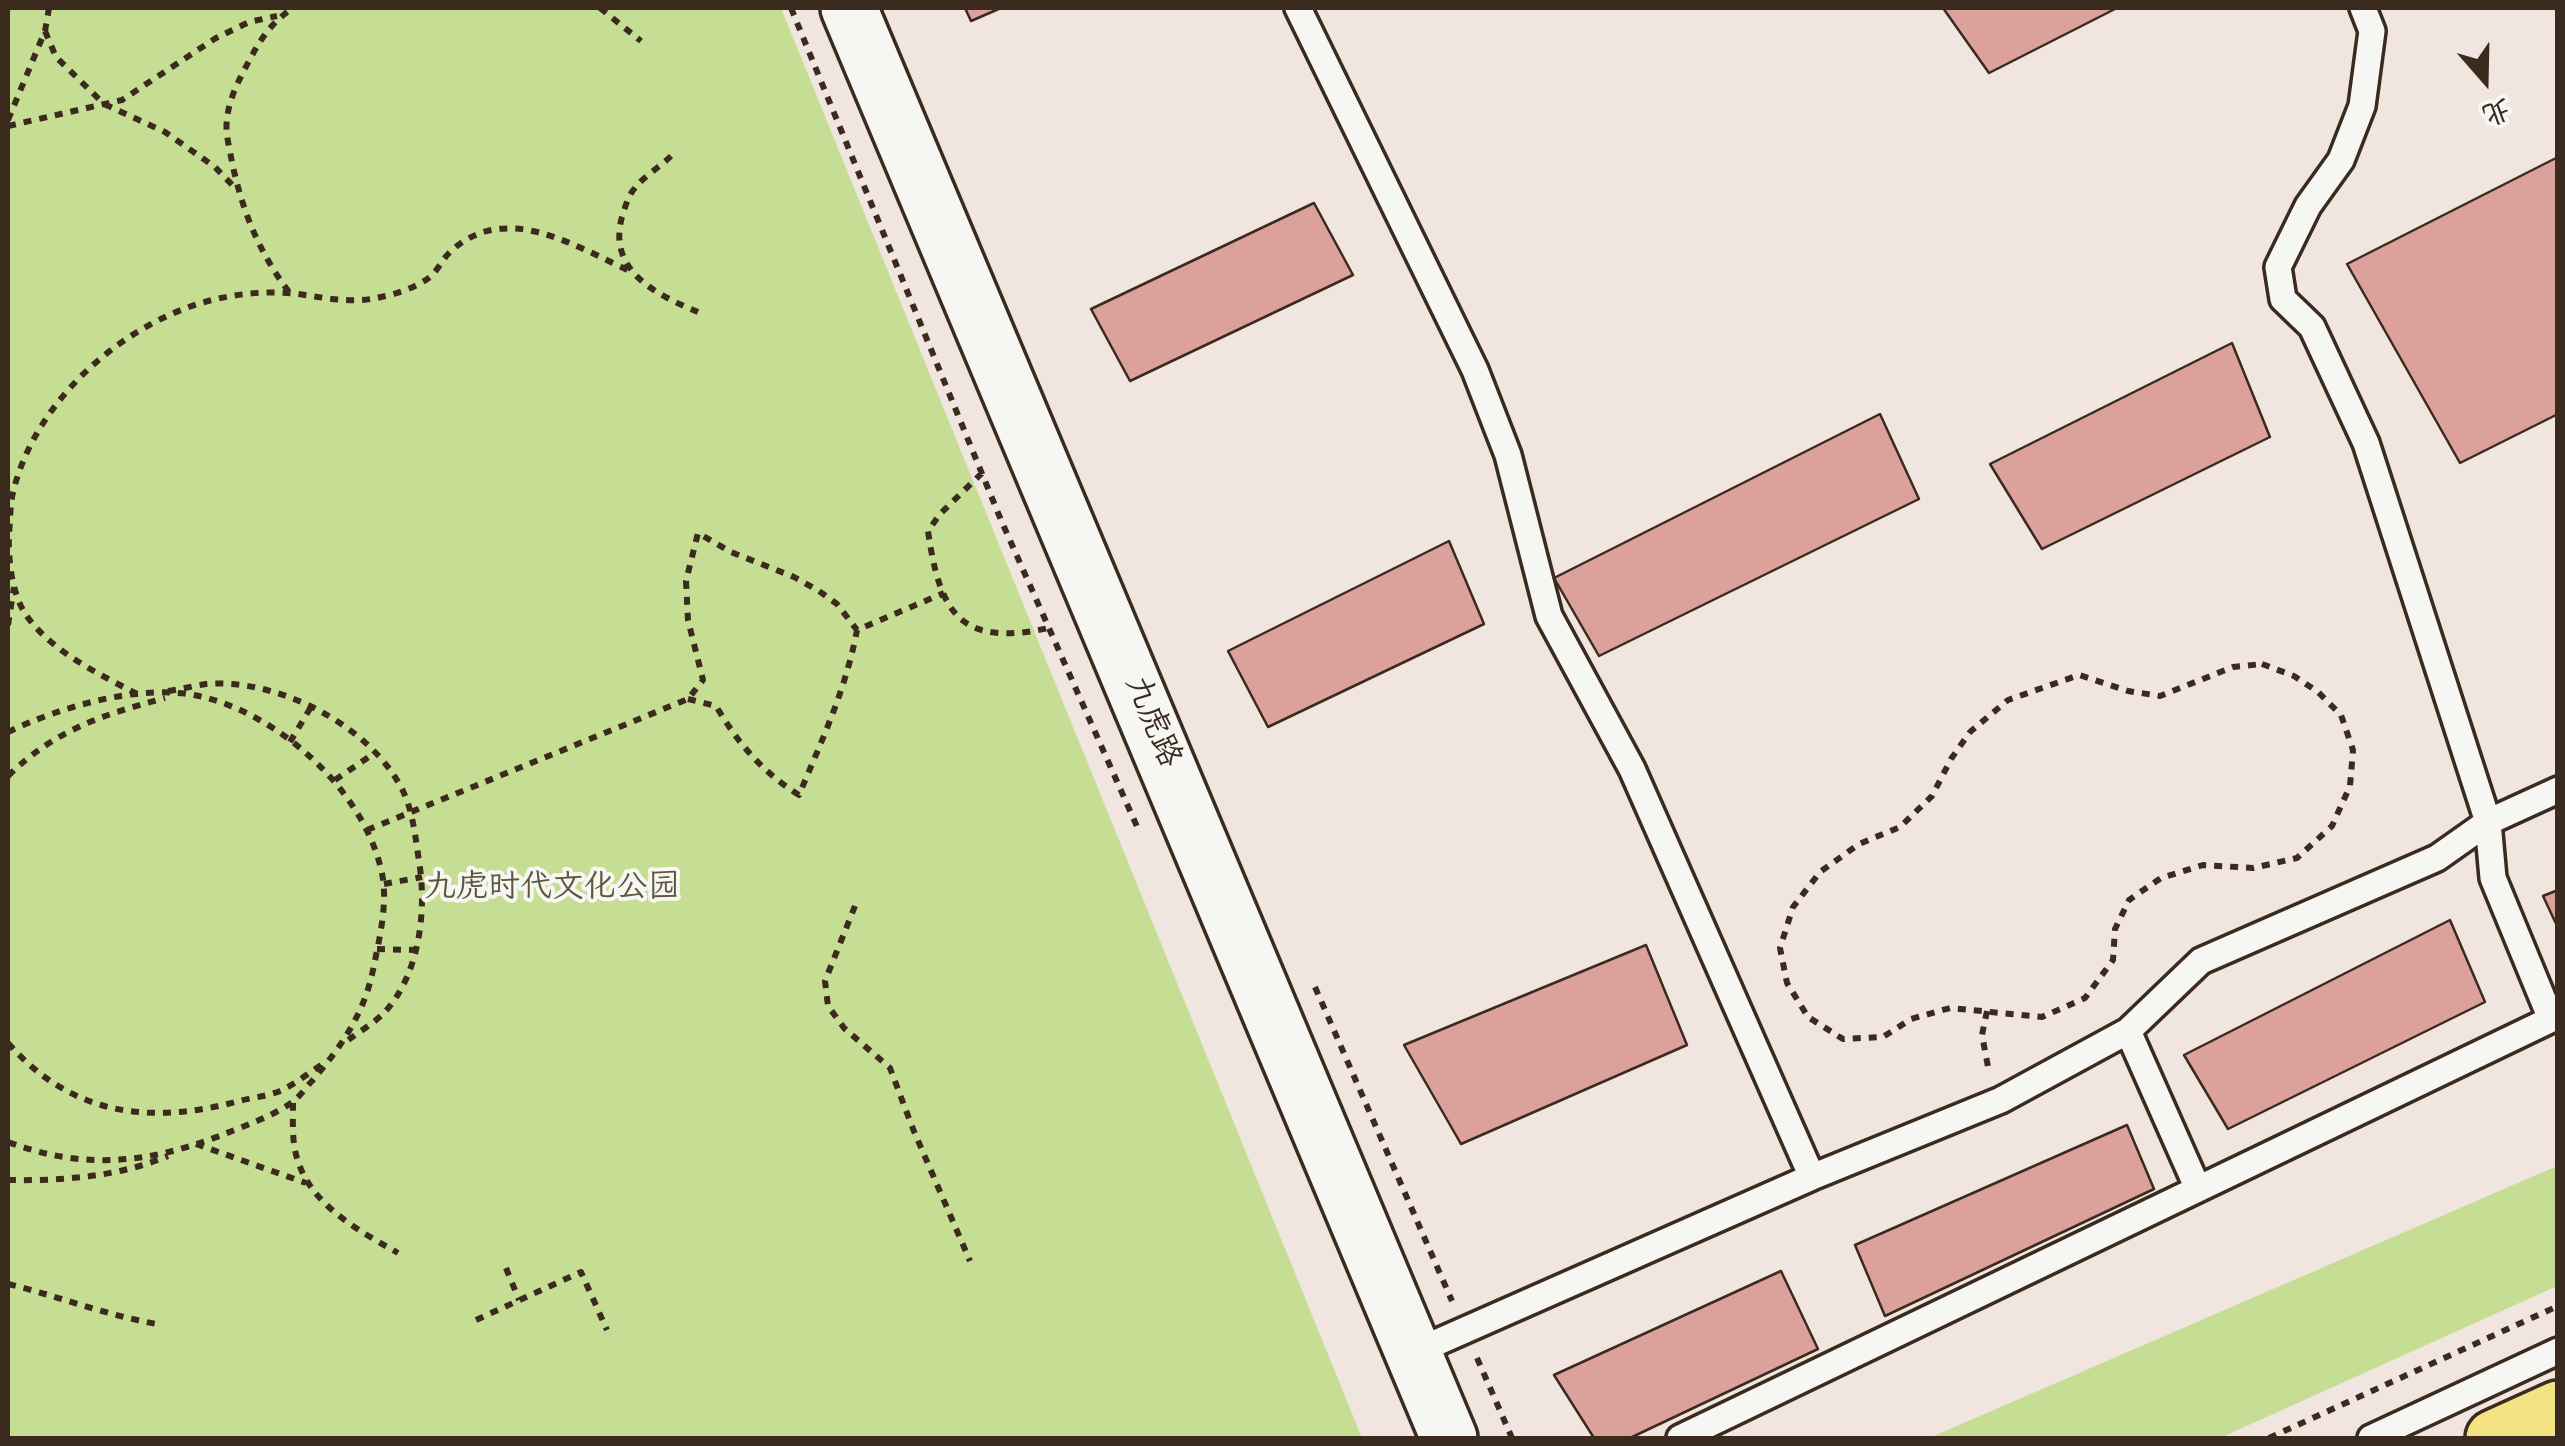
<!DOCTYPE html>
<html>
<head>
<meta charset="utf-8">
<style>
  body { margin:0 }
  #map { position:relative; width:2565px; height:1446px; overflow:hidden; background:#f1e5e0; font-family:Dekko,"LXGW WenKai TC",sans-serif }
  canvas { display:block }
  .frame { position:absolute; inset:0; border:10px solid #3b2a1e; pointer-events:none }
  .north { position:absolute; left:2435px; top:30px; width:100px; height:100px; -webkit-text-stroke:8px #f6f6f2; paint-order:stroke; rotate:160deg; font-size:28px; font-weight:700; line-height:40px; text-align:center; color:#3b2a1e }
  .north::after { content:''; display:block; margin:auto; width:35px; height:45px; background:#3b2a1e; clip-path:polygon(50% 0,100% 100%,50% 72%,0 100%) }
</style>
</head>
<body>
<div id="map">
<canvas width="2565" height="1446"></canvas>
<div class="frame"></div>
<div class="north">北</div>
</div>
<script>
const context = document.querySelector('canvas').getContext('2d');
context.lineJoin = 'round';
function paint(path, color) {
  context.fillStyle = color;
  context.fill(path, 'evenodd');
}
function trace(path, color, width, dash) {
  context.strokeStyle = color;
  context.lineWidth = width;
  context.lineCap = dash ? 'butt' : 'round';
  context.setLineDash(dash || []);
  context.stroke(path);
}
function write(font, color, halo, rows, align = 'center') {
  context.font = font + ' Dekko,"LXGW WenKai TC",sans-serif';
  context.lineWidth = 8;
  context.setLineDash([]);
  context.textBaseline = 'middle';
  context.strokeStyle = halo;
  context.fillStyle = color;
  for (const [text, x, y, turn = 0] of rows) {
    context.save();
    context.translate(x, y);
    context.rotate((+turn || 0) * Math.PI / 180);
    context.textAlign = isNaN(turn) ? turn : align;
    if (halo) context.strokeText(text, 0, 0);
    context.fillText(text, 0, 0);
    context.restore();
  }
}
paint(new Path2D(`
  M 8,8 L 781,8 L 1362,1438 L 8,1438 Z
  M 2557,1166 L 2557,1286 L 2220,1438 L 1929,1438 Z`), '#c6de94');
const building = new Path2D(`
  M 965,8 L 1001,8 L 971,21 Z
  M 1943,8 L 2117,8 L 1989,73 Z
  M 2558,157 L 2558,414 L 2460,463 L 2347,264 Z
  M 1314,203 L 1353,275 L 1130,381 L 1091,309 Z
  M 2232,343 L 2270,437 L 2042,549 L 1990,464 Z
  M 1880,414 L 1919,499 L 1599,656 L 1554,578 Z
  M 1449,541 L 1484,624 L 1268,727 L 1228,651 Z
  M 2558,890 L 2558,928 L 2543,896 Z
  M 2450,920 L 2485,1002 L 2228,1129 L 2184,1055 Z
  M 1646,945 L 1687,1045 L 1461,1144 L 1404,1045 Z
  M 2127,1125 L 2154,1189 L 1885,1316 L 1855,1245 Z
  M 1781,1271 L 1818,1349 L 1630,1438 L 1594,1438 L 1554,1375 Z`);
paint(building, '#dba19a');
trace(building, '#3b2a1e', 2.5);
const lane = new Path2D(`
  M 1298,8 L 1475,370 L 1508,455 L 1549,616 L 1632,769 L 1812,1177
  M 2363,8 L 2372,31 L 2362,106 L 2341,160 L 2308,206 L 2278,267 L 2283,299 L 2312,327 L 2366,443 L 2488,822 L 2493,878 L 2551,1019
  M 2128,1031 L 2198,1189
  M 1413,1353 L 1812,1177 L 2001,1100 L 2128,1031 L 2201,961 L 2437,858 L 2488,822 L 2558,790
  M 1680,1438 L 2558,1016
  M 2371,1438 L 2558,1351`);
const secondary = new Path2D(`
  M 849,8 L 1449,1438`);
const highway = new Path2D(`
  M 2494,1438 L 2558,1409`);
trace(lane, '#3b2a1e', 32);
trace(secondary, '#3b2a1e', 62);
trace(highway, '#3b2a1e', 62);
trace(new Path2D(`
  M 600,8 L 641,41
  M 791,8 L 1001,520 L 1139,831
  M 45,31 L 56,57 L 104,104 L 165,132 L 215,167 L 237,190
  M 8,120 L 45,31 L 49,8
  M 8,126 L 122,100 L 216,38 L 249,22 L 277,16
  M 671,156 C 660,167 644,176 635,188 C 628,195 625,208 622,217 C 607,271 657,295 698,312
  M 289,292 C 258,251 241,208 231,157 C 229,146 225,131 227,119 C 229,98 240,78 249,61 C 261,38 272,22 293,8
  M 982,473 L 940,514 L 928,531 C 940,615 961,647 1049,628
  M 8,625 L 14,587
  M 2262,664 L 2294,676 L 2318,692 L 2341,715 L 2353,750 L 2350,786 L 2332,826 L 2297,858 L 2253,868 L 2203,865 L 2161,878 L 2129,900 L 2115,929 L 2113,960 L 2085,998 L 2042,1017 L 1950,1008 L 1911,1019 L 1883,1037 L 1843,1039 L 1808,1017 L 1787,983 L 1780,948 L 1793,907 L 1820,872 L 1859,844 L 1900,827 L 1932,796 L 1951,759 L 1970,732 L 2008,700 L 2079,675 L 2128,691 L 2160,696 L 2233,667 Z
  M 168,691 C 181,689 194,686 206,684 C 277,678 367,724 401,787 C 413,810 415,835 419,861 C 427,910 420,974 384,1013 C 374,1023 359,1032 347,1041
  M 137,694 C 99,674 52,652 26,615 C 12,594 8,560 9,535 C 10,523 10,509 12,497 C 31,407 115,329 201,303 C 232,294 266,290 298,294 C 326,298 353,304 381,297 C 397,294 417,287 430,277 C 438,270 442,260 449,253 C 505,199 576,247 632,272
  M 688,699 L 716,706 C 738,743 762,772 799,795 C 822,740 846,689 857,630 L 944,593
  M 8,732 C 60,707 141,683 199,696 C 281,714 369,795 383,879 C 387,908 379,941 373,970 C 364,1014 341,1047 312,1081 C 305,1088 299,1098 291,1103 C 271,1117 244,1126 222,1135 C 147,1164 83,1170 8,1142
  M 290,742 L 311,707
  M 8,776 C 55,730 102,715 165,698
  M 335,780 L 376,752
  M 367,830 L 688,699 L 703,680 L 688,620 L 686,581 L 698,533 L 731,552 L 794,577 L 819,591 L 837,604 L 857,630
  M 384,884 L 422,877
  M 855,906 L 825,981 L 828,1006 L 844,1028 L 890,1068 L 913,1129 L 970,1261
  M 377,949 L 415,950
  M 1315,987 L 1452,1301
  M 1987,1011 L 1982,1035 L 1989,1072
  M 8,1043 C 72,1116 150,1125 239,1101 C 254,1097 271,1096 284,1089 C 298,1082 310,1072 323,1064
  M 293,1103 C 293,1118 292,1135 295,1150 C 305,1202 356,1229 398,1253
  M 196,1144 L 306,1183
  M 8,1180 C 61,1181 118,1177 168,1156
  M 506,1268 L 519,1300
  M 8,1284 C 58,1296 105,1315 157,1324
  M 476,1320 L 581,1272 L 607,1330
  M 1477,1358 L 1512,1438
  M 2269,1438 L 2558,1306`), '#3b2a1e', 6, [8, 8]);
trace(lane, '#f6f6f2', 25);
trace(secondary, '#f6f6f2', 55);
trace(highway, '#f4e382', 55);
write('32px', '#3b2a1e', '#f6f6f2', [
  ["九虎路",1149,723,67]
]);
write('32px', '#5e573c', '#f6f6f2', [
  ["九虎时代文化公园",552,892]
]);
</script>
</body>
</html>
